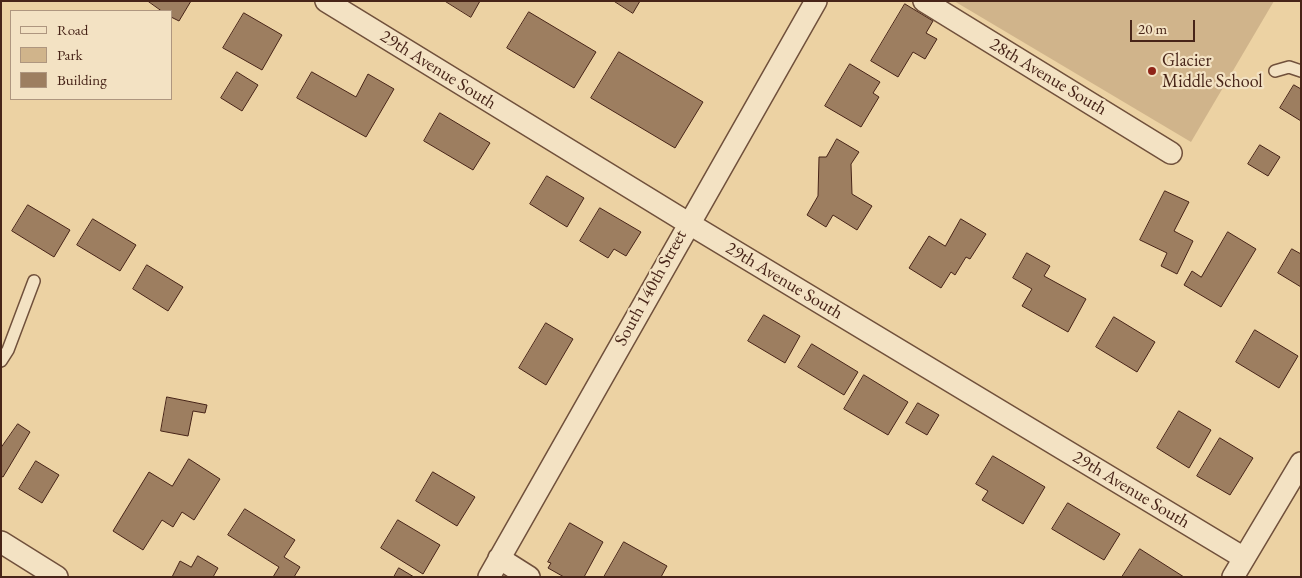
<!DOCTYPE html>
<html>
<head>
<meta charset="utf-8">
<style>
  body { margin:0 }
  #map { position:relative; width:1302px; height:578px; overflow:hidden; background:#ecd2a3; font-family:"EB Garamond",serif }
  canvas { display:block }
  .frame { position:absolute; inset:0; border:2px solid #472418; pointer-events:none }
  .legend { position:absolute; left:10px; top:10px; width:162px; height:90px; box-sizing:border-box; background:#f3e2c3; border:1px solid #ae967f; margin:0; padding:6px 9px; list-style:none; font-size:15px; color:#472418 }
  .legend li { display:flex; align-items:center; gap:10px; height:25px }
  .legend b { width:25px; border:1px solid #ae967f }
  .scale { position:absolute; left:1130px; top:20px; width:65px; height:22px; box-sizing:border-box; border:2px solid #472418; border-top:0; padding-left:6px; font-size:15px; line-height:18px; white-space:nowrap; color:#472418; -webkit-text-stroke:4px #f3e2c3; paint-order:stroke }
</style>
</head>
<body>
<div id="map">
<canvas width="1302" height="578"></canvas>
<div class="frame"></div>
<ul class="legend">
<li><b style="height:6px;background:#f3e2c3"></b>Road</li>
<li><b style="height:14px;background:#d0b48b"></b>Park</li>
<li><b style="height:14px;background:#9d7e60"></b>Building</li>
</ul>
<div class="scale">20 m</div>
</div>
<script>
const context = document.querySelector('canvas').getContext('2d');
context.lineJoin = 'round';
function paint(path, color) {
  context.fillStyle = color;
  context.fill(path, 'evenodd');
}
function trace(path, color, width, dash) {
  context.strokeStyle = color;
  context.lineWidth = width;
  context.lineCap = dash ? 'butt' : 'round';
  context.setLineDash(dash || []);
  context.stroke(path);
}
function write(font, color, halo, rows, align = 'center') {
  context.font = font + ' "EB Garamond",serif';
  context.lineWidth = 4.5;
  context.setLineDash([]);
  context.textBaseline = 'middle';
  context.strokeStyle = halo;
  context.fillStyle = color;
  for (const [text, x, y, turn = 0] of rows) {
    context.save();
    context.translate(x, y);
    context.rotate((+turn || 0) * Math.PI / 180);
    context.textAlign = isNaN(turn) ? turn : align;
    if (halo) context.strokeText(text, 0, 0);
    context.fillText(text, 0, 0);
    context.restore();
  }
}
paint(new Path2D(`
  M 954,1 L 1274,1 L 1191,142 Z`), '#d0b48b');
const building = new Path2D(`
  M 148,1 L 191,1 L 179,21 L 171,17 L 171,11 L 162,11 Z
  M 445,1 L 480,1 L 471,17 Z
  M 614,1 L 640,1 L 633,13 Z
  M 905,4 L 933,21 L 926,33 L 937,39 L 925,59 L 913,52 L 898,77 L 871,61 Z
  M 529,12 L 596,52 L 574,88 L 507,48 Z
  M 244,13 L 282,35 L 262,70 L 223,48 Z
  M 619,52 L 703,102 L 675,148 L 591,98 Z
  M 850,64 L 880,82 L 873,93 L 879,97 L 861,127 L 825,106 Z
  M 237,72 L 258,85 L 242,111 L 221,98 Z
  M 312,72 L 356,97 L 368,74 L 394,89 L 366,137 L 297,98 Z
  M 1294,85 L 1301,89 L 1301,121 L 1280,108 Z
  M 440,113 L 490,143 L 473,170 L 424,141 Z
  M 837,139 L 859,152 L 851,164 L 852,194 L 872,206 L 857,230 L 833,215 L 826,227 L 807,215 L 818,196 L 819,157 L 826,157 Z
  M 1260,145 L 1280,157 L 1268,176 L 1248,164 Z
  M 547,176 L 584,198 L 567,227 L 530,204 Z
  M 1165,191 L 1189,202 L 1174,231 L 1193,241 L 1177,274 L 1161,266 L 1167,253 L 1140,240 Z
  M 28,205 L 70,230 L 54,257 L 12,231 Z
  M 600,208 L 641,232 L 626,256 L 614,249 L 608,258 L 580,241 Z
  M 93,219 L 136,245 L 120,271 L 77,245 Z
  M 961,219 L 986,234 L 970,259 L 966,257 L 955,275 L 951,272 L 941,288 L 909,268 L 929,236 L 945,246 Z
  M 1228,232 L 1256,249 L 1221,307 L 1184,285 L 1192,271 L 1201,277 Z
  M 1292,249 L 1301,254 L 1301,287 L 1278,273 Z
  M 1027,253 L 1050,266 L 1044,276 L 1086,299 L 1068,332 L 1022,306 L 1032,289 L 1013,278 Z
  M 147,265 L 183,287 L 168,311 L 133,289 Z
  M 764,315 L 800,336 L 785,363 L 748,341 Z
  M 1114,317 L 1155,342 L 1137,372 L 1096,347 Z
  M 546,323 L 573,339 L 546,385 L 519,368 Z
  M 1255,330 L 1298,356 L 1279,388 L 1236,362 Z
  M 812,344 L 858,372 L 844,395 L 798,367 Z
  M 864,375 L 908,402 L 888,435 L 844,409 Z
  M 167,397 L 207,405 L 205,413 L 193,411 L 188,436 L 161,431 Z
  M 918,403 L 939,415 L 927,435 L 906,423 Z
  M 1179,411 L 1211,430 L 1189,468 L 1157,448 Z
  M 18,424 L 30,432 L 3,477 L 1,476 L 1,448 Z
  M 1220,438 L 1253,458 L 1230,495 L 1197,476 Z
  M 993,456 L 1045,487 L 1023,524 L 982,500 L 988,491 L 976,484 Z
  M 189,459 L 220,479 L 194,520 L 182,512 L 173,527 L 162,520 L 143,550 L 113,531 L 149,472 L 172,486 Z
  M 36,461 L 59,475 L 42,503 L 19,489 Z
  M 433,472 L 475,497 L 457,526 L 416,501 Z
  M 1068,503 L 1120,534 L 1104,560 L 1052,529 Z
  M 245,509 L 295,540 L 284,557 L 300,567 L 294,577 L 273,577 L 279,567 L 228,535 Z
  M 398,520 L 440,545 L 423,574 L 381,548 Z
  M 570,523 L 603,542 L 584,577 L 564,577 L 548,568 L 551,563 L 548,562 Z
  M 624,542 L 667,566 L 661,577 L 604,577 Z
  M 1140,549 L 1184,577 L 1122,577 Z
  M 198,556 L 218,568 L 213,577 L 172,577 L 180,561 L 191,567 Z
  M 399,568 L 414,577 L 394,577 Z`);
paint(building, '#9d7e60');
trace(building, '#472418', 1);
const service = new Path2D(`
  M 1275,71 L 1289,67 L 1301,71
  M 1,361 L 8,350 L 34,281`);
const minor = new Path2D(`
  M 326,1 L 688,223 L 1244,558
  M 924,1 L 1171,153
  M 1,542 L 57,577
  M 499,558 L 529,577
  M 489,577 L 816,1
  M 1233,577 L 1301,463`);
trace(service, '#70503b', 14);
trace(minor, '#70503b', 24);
trace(service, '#f3e2c3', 11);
trace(minor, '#f3e2c3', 21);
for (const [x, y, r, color] of [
  [1152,71,5,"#8f2418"]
]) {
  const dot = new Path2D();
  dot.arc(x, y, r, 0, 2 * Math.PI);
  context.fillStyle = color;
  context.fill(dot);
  trace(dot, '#f3e2c3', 2);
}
write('18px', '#472418', '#f3e2c3', [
  ["Glacier",1162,61],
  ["Middle School",1162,82]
], 'left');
write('18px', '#472418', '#f3e2c3', [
  ["29th Avenue South",438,70,32],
  ["28th Avenue South",1048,77,31],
  ["29th Avenue South",784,281,31],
  ["South 140th Street",651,288,-61],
  ["29th Avenue South",1131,490,31]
]);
</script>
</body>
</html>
